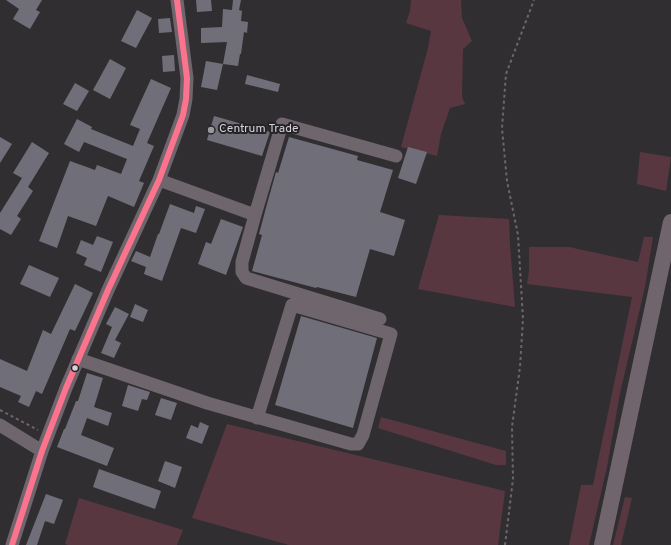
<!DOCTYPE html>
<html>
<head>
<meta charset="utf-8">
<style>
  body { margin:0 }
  canvas { display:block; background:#302e31 }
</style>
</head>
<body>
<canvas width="671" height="545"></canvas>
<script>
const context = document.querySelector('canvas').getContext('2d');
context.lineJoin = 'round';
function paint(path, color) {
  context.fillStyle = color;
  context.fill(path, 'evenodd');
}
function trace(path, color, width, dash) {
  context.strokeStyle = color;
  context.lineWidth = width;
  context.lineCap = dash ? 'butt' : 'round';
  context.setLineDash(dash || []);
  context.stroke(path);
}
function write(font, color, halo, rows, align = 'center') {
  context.font = font + ' Overpass,sans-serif';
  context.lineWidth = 4;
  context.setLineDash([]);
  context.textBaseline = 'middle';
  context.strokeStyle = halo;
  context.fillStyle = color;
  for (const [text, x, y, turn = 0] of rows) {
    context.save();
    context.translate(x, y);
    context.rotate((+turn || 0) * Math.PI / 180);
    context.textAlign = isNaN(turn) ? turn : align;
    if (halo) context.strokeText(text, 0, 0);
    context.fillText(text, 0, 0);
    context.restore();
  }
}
paint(new Path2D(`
  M 411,0 L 461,0 L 462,18 L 472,41 L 463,49 L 462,97 L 465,104 L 450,108 L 441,134 L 437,156 L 401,147 L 428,48 L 431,31 L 406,23 L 410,11 Z
  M 640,152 L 671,157 L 666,191 L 637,184 Z
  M 439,215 L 509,219 L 510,245 L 515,307 L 418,289 Z
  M 644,237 L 653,237 L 645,287 L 620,393 L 607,467 L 589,545 L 569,545 L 581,485 L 593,485 L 632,297 L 527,284 L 529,271 L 529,247 L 569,247 L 638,262 Z
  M 381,417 L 506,451 L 506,465 L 496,465 L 378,428 Z
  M 227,424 L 505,491 L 498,545 L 289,545 L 192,518 Z
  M 625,497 L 632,498 L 621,545 L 613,545 Z
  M 79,498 L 183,530 L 177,545 L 68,545 L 65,544 Z`), '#583741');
paint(new Path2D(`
  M 6,0 L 42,0 L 36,10 L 40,12 L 30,29 L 13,19 L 19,9 Z
  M 196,0 L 211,0 L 212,11 L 197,12 Z
  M 233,0 L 241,0 L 239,10 L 242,11 L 241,21 L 248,22 L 247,33 L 244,32 L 241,54 L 240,54 L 238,66 L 223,64 L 227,42 L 201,43 L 201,28 L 222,27 L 223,9 L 232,10 Z
  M 137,10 L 152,18 L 136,48 L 121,41 Z
  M 170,18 L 172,32 L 159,33 L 158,19 Z
  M 174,55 L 175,71 L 163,72 L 162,56 Z
  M 110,59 L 126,68 L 110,99 L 93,90 Z
  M 206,61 L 223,64 L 217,90 L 201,87 Z
  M 247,75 L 280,84 L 278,92 L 245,84 Z
  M 151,79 L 171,88 L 147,143 L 154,146 L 139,181 L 144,183 L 134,207 L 108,196 L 96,226 L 68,216 L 57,248 L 39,241 L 70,161 L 95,170 L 97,165 L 121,174 L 127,159 L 84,142 L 79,152 L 64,144 L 77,119 L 92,127 L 91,129 L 133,146 L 140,129 L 130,125 Z
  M 75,83 L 89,91 L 77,111 L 63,104 Z
  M 214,116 L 270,132 L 262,156 L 207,140 Z
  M 0,137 L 12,144 L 0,163 Z
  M 289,137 L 358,156 L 357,160 L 393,170 L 380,212 L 405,220 L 394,256 L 370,249 L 356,297 L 317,287 L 316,288 L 252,271 L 262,235 L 259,234 L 267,204 L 276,172 L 278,173 Z
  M 32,142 L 49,153 L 28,187 L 33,191 L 17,216 L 21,219 L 11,235 L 0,229 L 0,213 L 22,178 L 13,173 Z
  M 408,147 L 427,152 L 416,184 L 398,178 Z
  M 170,204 L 194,213 L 196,206 L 205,209 L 196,233 L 181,228 L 162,281 L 144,274 L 146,267 L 131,261 L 136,251 L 150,257 L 158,234 L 159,234 Z
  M 221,219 L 243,227 L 226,275 L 198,264 L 206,242 L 211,244 Z
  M 97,236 L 113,242 L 101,272 L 84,265 L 87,258 L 76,253 L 81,240 L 93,245 Z
  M 29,265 L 59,278 L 50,297 L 20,284 Z
  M 75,284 L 93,293 L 75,331 L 70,329 L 42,394 L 36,391 L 29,407 L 18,402 L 21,396 L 0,387 L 0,359 L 27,371 L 43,330 L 51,334 Z
  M 135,304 L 148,310 L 143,322 L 130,317 Z
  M 115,307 L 129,314 L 115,340 L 121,343 L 114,358 L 101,353 L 112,327 L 106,324 Z
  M 301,316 L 377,338 L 353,428 L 275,405 Z
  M 87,373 L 103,378 L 94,407 L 112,413 L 108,426 L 87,418 L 81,435 L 114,448 L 107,466 L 57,447 L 64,429 L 65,429 L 76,401 L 78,401 Z
  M 128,385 L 150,392 L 147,400 L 142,399 L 138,411 L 122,406 Z
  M 161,398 L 177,403 L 171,420 L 155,415 Z
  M 200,422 L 209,426 L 202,444 L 186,438 L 191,425 L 198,428 Z
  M 165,461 L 182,467 L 175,488 L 158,481 Z
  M 99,469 L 161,491 L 155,509 L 93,487 Z
  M 46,494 L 63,500 L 54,524 L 45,521 L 37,545 L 26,545 Z`), '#706f79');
trace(new Path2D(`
  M 0,410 L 38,430
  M 505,545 L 513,479 L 512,427 L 520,367 L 523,319 L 518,235 L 507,181 L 502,128 L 506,74 L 534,0`), '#6c666c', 2, [3, 3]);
trace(new Path2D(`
  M 159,180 L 255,215 L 242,262 L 242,272 L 246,278 L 380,319
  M 255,215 L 282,124 L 396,156
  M 78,359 L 207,403 L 351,444 L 358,444 L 363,435 L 391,334 L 292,305 L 257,418
  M 0,425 L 42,451
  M 12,545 L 42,451 L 66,388 L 108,290 L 159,180 L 183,115 L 186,99 L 187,78 L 177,0`), '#6f656c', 13);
trace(new Path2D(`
  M 602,545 L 671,222`), '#70656d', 16);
trace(new Path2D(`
  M 12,545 L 42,451 L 66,388 L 108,290 L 159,180 L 183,115 L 186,99 L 187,78 L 177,0`), '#fc738d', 6);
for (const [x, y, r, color] of [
  [211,130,4,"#9b999d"],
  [75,368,3.5,"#d5d3d7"]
]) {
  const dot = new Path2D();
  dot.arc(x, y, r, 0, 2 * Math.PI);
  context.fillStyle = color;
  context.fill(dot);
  trace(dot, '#262328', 1.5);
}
write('12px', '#d5d3d7', '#262328', [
  ["Centrum Trade",219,130]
], 'left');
</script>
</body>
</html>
